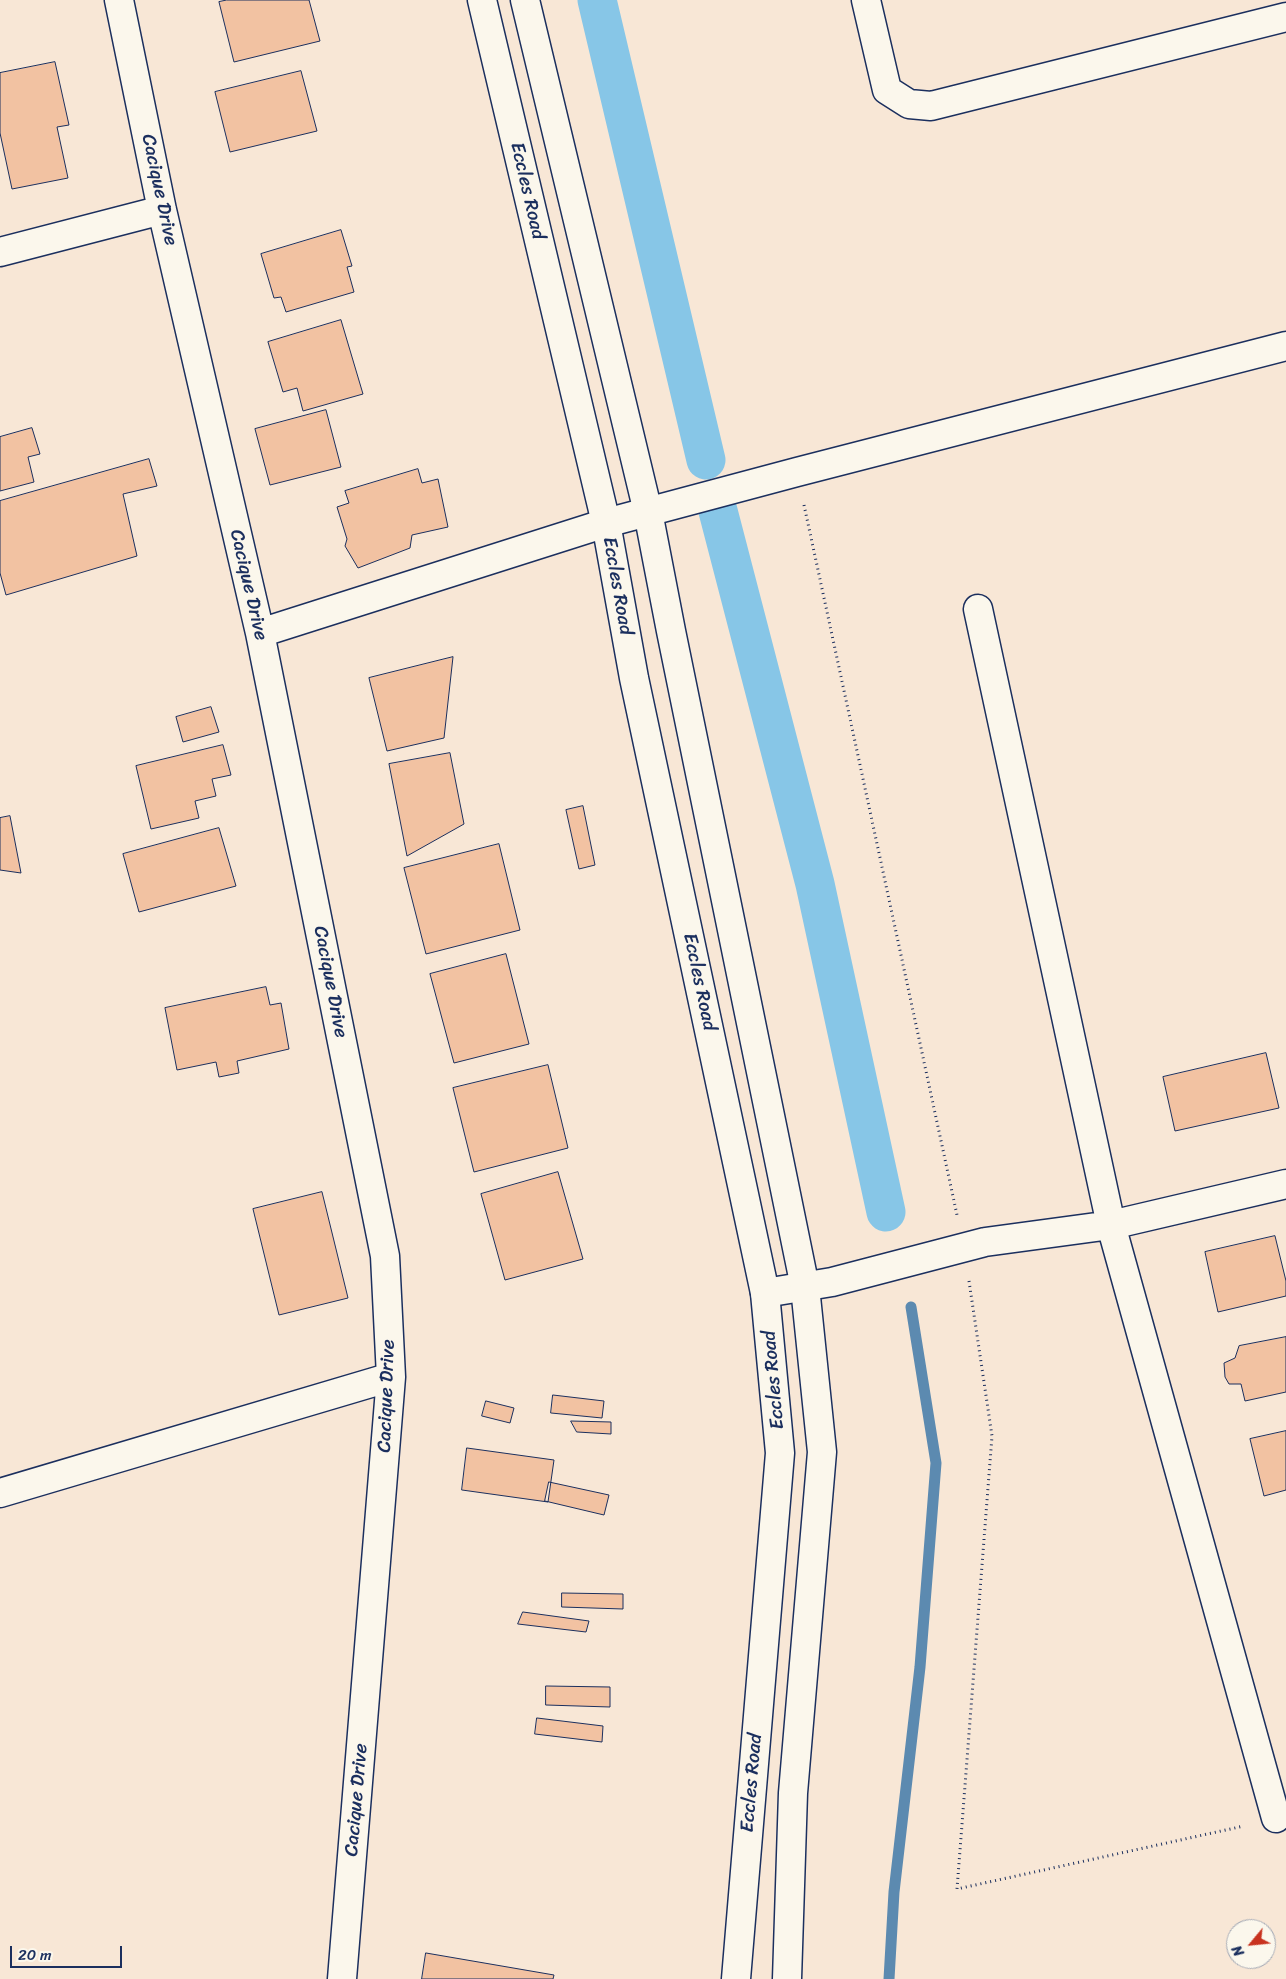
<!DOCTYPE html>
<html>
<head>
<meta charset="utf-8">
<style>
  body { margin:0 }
  #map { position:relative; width:1286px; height:1979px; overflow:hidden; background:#f8e7d6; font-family:Sriracha,sans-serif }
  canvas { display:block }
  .north { position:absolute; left:1226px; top:1919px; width:50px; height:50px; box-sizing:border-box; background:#fbf7ec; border:1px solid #a1a7b3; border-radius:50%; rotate:242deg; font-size:14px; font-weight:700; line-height:20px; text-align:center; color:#1b2f5e }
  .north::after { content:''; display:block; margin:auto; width:18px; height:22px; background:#c8321e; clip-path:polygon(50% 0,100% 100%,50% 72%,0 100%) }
  .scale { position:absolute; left:10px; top:1946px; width:112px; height:22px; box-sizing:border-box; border:2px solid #1b2f5e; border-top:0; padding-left:6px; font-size:15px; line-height:18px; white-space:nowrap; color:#1b2f5e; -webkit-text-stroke:4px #fbf7ec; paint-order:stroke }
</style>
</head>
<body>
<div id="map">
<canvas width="1286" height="1979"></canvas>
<div class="north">N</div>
<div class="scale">20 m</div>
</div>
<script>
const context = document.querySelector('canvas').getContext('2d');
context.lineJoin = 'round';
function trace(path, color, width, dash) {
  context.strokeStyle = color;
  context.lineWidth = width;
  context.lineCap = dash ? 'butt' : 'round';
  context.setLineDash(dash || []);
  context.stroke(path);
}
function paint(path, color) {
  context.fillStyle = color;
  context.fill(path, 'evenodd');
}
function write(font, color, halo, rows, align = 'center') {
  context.font = font + ' Sriracha,sans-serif';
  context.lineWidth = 5;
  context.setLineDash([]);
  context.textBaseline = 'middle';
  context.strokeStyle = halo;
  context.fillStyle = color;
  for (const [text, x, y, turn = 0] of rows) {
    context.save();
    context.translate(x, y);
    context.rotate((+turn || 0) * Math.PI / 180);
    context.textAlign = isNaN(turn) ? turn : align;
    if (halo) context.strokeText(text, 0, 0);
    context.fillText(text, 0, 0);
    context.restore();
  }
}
trace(new Path2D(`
  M 889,1979 L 894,1892 L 920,1667 L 936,1463 L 911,1307`), '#5c8ab0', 11);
trace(new Path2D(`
  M 597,0 L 706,460
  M 718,511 L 815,884 L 886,1212`), '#87c6e7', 39);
const building = new Path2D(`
  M 227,0 L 309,0 L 320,41 L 234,62 L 219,2 Z
  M 55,62 L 69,125 L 57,127 L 68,178 L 12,189 L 0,133 L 0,73 Z
  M 301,71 L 317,131 L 230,152 L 215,92 Z
  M 341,230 L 352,266 L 347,267 L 354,292 L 286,312 L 281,297 L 274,298 L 261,254 Z
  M 341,320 L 363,394 L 303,411 L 297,388 L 283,392 L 268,342 Z
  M 326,410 L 341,467 L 270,485 L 255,429 Z
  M 32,428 L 40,454 L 28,457 L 34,482 L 0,491 L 0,437 Z
  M 149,459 L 157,486 L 123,494 L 137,556 L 6,595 L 0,573 L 0,501 Z
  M 418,469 L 422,483 L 438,479 L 448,527 L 412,535 L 410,548 L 358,568 L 345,546 L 347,539 L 337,507 L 349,503 L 345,491 Z
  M 453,657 L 444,738 L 387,751 L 369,678 Z
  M 211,707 L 219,732 L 183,742 L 176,717 Z
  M 223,745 L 231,775 L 212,779 L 216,796 L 195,801 L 199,818 L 151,829 L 136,766 Z
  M 450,753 L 464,824 L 407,856 L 389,764 Z
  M 583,806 L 595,865 L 579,869 L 566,810 Z
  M 10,816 L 21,873 L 0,870 L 0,818 Z
  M 219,828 L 236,886 L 139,912 L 123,854 Z
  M 499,844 L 520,930 L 426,954 L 404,868 Z
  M 506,954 L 529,1044 L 454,1063 L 430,974 Z
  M 266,987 L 270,1005 L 281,1003 L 289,1049 L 237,1061 L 239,1073 L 219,1077 L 216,1062 L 177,1070 L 165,1008 Z
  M 1266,1053 L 1279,1108 L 1175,1131 L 1163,1077 Z
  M 548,1065 L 568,1148 L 474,1172 L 453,1088 Z
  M 558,1172 L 583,1259 L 505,1280 L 481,1194 Z
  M 322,1192 L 348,1298 L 279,1315 L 253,1209 Z
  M 1275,1236 L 1286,1281 L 1286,1296 L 1218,1312 L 1205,1252 Z
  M 1286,1337 L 1286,1392 L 1245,1401 L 1241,1384 L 1229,1384 L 1225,1377 L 1224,1363 L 1235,1358 L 1239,1346 Z
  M 553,1395 L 604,1401 L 602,1418 L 551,1413 Z
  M 486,1401 L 514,1408 L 510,1423 L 482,1416 Z
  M 571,1421 L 611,1422 L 611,1434 L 577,1432 Z
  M 1286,1431 L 1286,1490 L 1264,1496 L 1250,1439 Z
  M 467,1448 L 554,1460 L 548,1502 L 462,1490 Z
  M 549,1482 L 609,1495 L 604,1515 L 545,1501 Z
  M 562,1593 L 623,1594 L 623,1609 L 562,1607 Z
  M 523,1612 L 589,1621 L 586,1632 L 518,1624 Z
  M 546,1686 L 610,1687 L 610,1707 L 546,1705 Z
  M 537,1718 L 603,1726 L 602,1742 L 535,1734 Z
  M 426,1953 L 554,1975 L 553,1979 L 422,1979 Z`);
paint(building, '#f2c2a2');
trace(building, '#1b2f5e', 1);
const minor = new Path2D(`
  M 119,0 L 162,210 L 260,633 L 385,1256 L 391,1377 L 342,1979
  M 866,0 L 887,90 L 909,104 L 931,106 L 1286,17
  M 0,252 L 162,210
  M 978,609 L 1111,1225 L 1276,1818
  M 260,633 L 606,523 L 797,472 L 1286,346
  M 765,1293 L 832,1282 L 985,1242 L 1111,1225 L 1286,1184
  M 0,1493 L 391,1377`);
const tertiary = new Path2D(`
  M 482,0 L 606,523 L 634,678 L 765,1293 L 780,1453 L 736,1979
  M 525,0 L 648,512 L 671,631 L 805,1287 L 822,1452 L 793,1793 L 787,1979`);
trace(minor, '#1b2f5e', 31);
trace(tertiary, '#1b2f5e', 31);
trace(new Path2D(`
  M 804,505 L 957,1215
  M 969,1281 L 992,1436 L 957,1889 L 1244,1826`), '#1b2f5e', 3, [1, 4]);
trace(minor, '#fbf7ec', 28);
trace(tertiary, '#fbf7ec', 28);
write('19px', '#1b2f5e', '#fbf7ec', [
  ["Cacique Drive",159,190,78],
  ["Eccles Road",527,191,77],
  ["Cacique Drive",248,585,77],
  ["Eccles Road",617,586,80],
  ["Cacique Drive",330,982,79],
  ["Eccles Road",699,982,78],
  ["Eccles Road",774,1380,-95],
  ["Cacique Drive",387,1396,-88],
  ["Eccles Road",752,1783,-85],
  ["Cacique Drive",357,1800,-85]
]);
</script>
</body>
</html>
